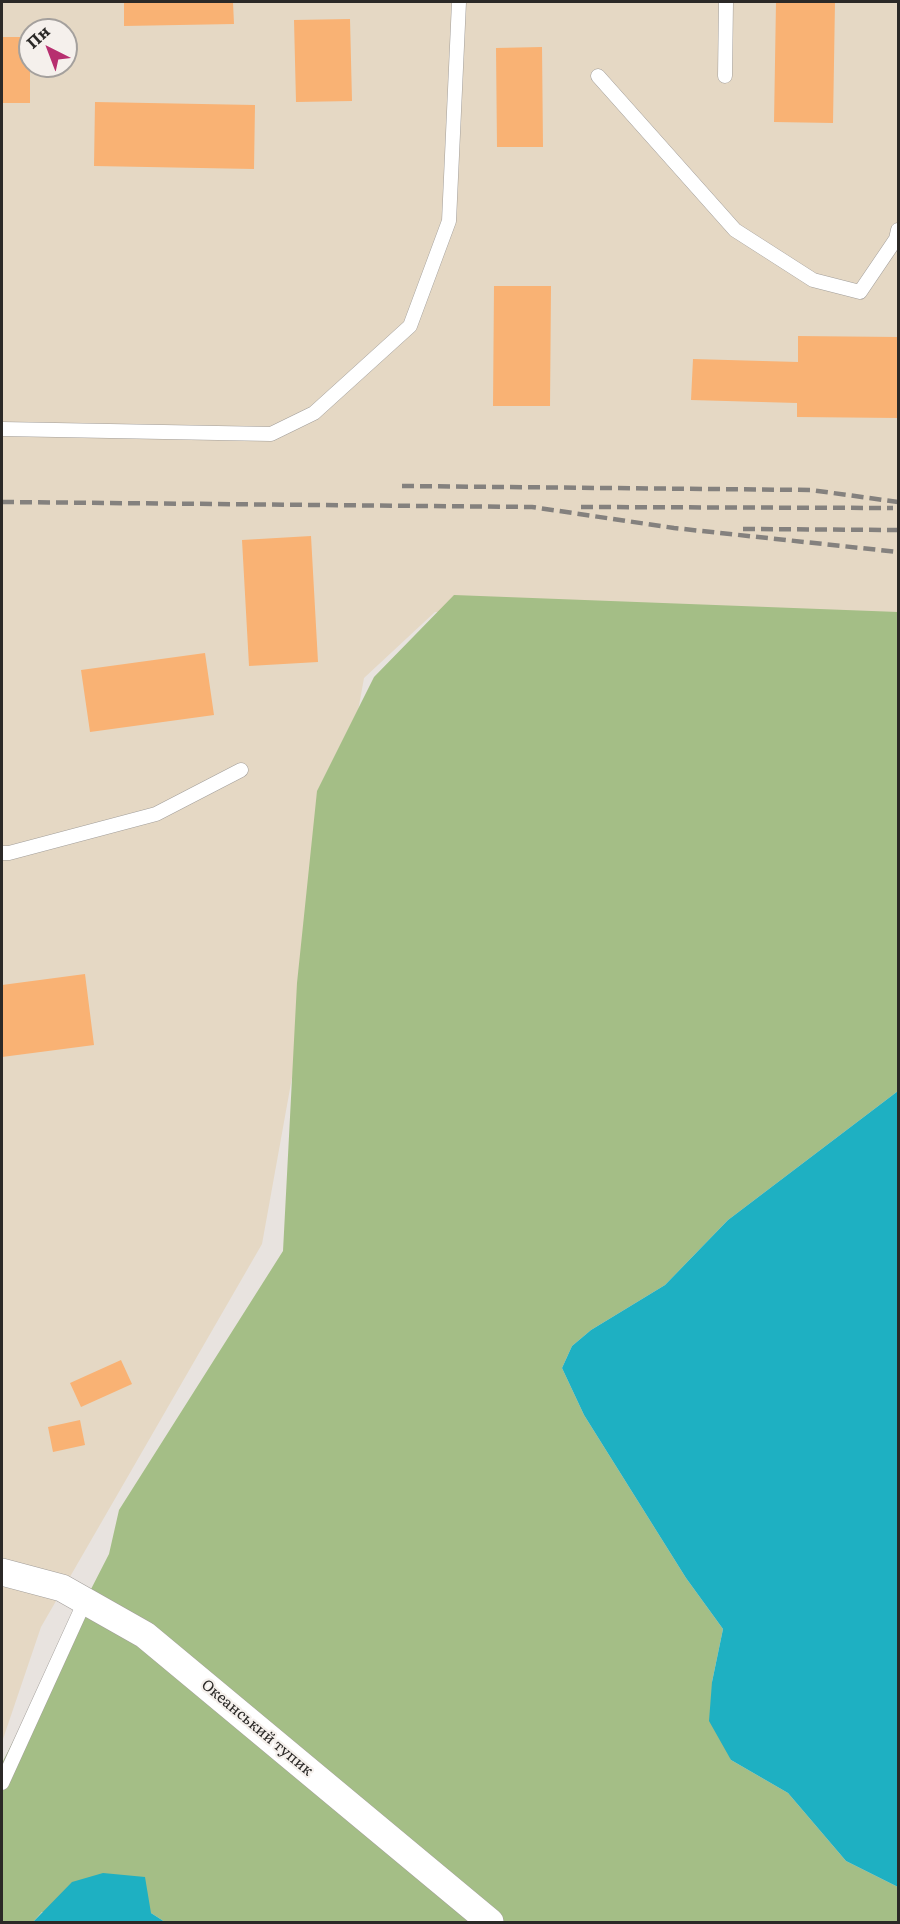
<!DOCTYPE html>
<html>
<head>
<meta charset="utf-8">
<style>
  body { margin:0 }
  #map { position:relative; width:900px; height:1924px; overflow:hidden; background:#e8e3df; font-family:Literata,serif }
  canvas { display:block }
  .frame { position:absolute; inset:0; border:3px solid #2b2927; pointer-events:none }
  .north { position:absolute; left:18px; top:18px; width:60px; height:60px; box-sizing:border-box; background:#f5f0ec; border:2px solid #a4a09d; border-radius:50%; rotate:318deg; font-size:16px; font-weight:700; line-height:24px; text-align:center; color:#2b2927 }
  .north::after { content:''; display:block; margin:auto; width:21px; height:27px; background:#b72f6f; clip-path:polygon(50% 0,100% 100%,50% 72%,0 100%) }
</style>
</head>
<body>
<div id="map">
<canvas width="900" height="1924"></canvas>
<div class="frame"></div>
<div class="north">Пн</div>
</div>
<script>
const context = document.querySelector('canvas').getContext('2d');
context.lineJoin = 'round';
function paint(path, color) {
  context.fillStyle = color;
  context.fill(path, 'evenodd');
}
function trace(path, color, width, dash) {
  context.strokeStyle = color;
  context.lineWidth = width;
  context.lineCap = dash ? 'butt' : 'round';
  context.setLineDash(dash || []);
  context.stroke(path);
}
function write(font, color, halo, rows, align = 'center') {
  context.font = font + ' Literata,serif';
  context.lineWidth = 4.5;
  context.setLineDash([]);
  context.textBaseline = 'middle';
  context.strokeStyle = halo;
  context.fillStyle = color;
  for (const [text, x, y, turn = 0] of rows) {
    context.save();
    context.translate(x, y);
    context.rotate((+turn || 0) * Math.PI / 180);
    context.textAlign = isNaN(turn) ? turn : align;
    if (halo) context.strokeText(text, 0, 0);
    context.fillText(text, 0, 0);
    context.restore();
  }
}
paint(new Path2D(`
  M 2,2 L 898,2 L 898,621 L 435,612 L 364,678 L 262,1244 L 41,1627 L 2,1742 ZM 30,30 L 66,30 L 66,66 L 30,66 Z`), '#e5d8c4');
paint(new Path2D(`
  M 454,595 L 898,612 L 898,1091 L 728,1220 L 665,1285 L 591,1330 L 572,1346 L 562,1368 L 584,1415 L 686,1578 L 723,1629 L 712,1682 L 731,1760 L 788,1793 L 846,1861 L 898,1887 L 898,1922 L 165,1922 L 151,1913 L 42,1912 L 33,1922 L 2,1922 L 2,1763 L 109,1554 L 119,1510 L 283,1251 L 297,983 L 317,791 L 374,677 Z`), '#a4be86');
paint(new Path2D(`
  M 898,1091 L 898,1887 L 846,1861 L 788,1793 L 731,1760 L 709,1721 L 712,1682 L 723,1629 L 686,1578 L 584,1415 L 562,1368 L 572,1346 L 591,1330 L 665,1285 L 728,1220 Z
  M 103,1873 L 145,1877 L 151,1913 L 165,1922 L 33,1922 L 72,1882 Z`), '#1eb0c2');
paint(new Path2D(`
  M 124,2 L 233,2 L 234,24 L 124,26 Z
  M 776,2 L 835,2 L 833,123 L 774,122 Z
  M 350,19 L 352,101 L 296,102 L 294,20 Z
  M 2,37 L 30,37 L 30,103 L 2,103 Z
  M 542,47 L 543,147 L 497,147 L 496,48 Z
  M 95,102 L 255,105 L 254,169 L 94,166 Z
  M 494,286 L 551,286 L 550,406 L 493,406 Z
  M 798,336 L 898,337 L 898,418 L 797,417 L 797,403 L 691,400 L 693,359 L 798,362 Z
  M 311,536 L 318,662 L 249,666 L 242,540 Z
  M 205,653 L 214,715 L 90,732 L 81,670 Z
  M 85,974 L 94,1045 L 2,1057 L 2,985 Z
  M 121,1360 L 132,1384 L 81,1407 L 70,1383 Z
  M 80,1420 L 85,1445 L 53,1452 L 48,1427 Z`), '#f9b274');
const service = new Path2D(`
  M 598,76 L 735,230 L 813,280 L 860,292 L 896,239 L 898,230
  M 725,76 L 726,2
  M 2,429 L 271,434 L 314,413 L 410,326 L 449,221 L 459,2
  M 2,853 L 9,853 L 156,814 L 241,770
  M 2,1783 L 85,1601`);
const minor = new Path2D(`
  M 2,1572 L 62,1588 L 145,1635 L 490,1922`);
trace(service, '#a29e9a', 15);
trace(minor, '#a29e9a', 28);
trace(service, '#fff', 14);
trace(minor, '#fff', 27);
trace(new Path2D(`
  M 402,486 L 811,490 L 898,502
  M 2,502 L 532,507 L 674,528 L 898,552
  M 581,507 L 893,508
  M 743,529 L 898,530`), '#84817e', 4.5, [12, 6]);
write('15px', '#2b2927', '#f5f0ec', [
  ["Океанський тупик",257,1728,40]
]);
</script>
</body>
</html>
